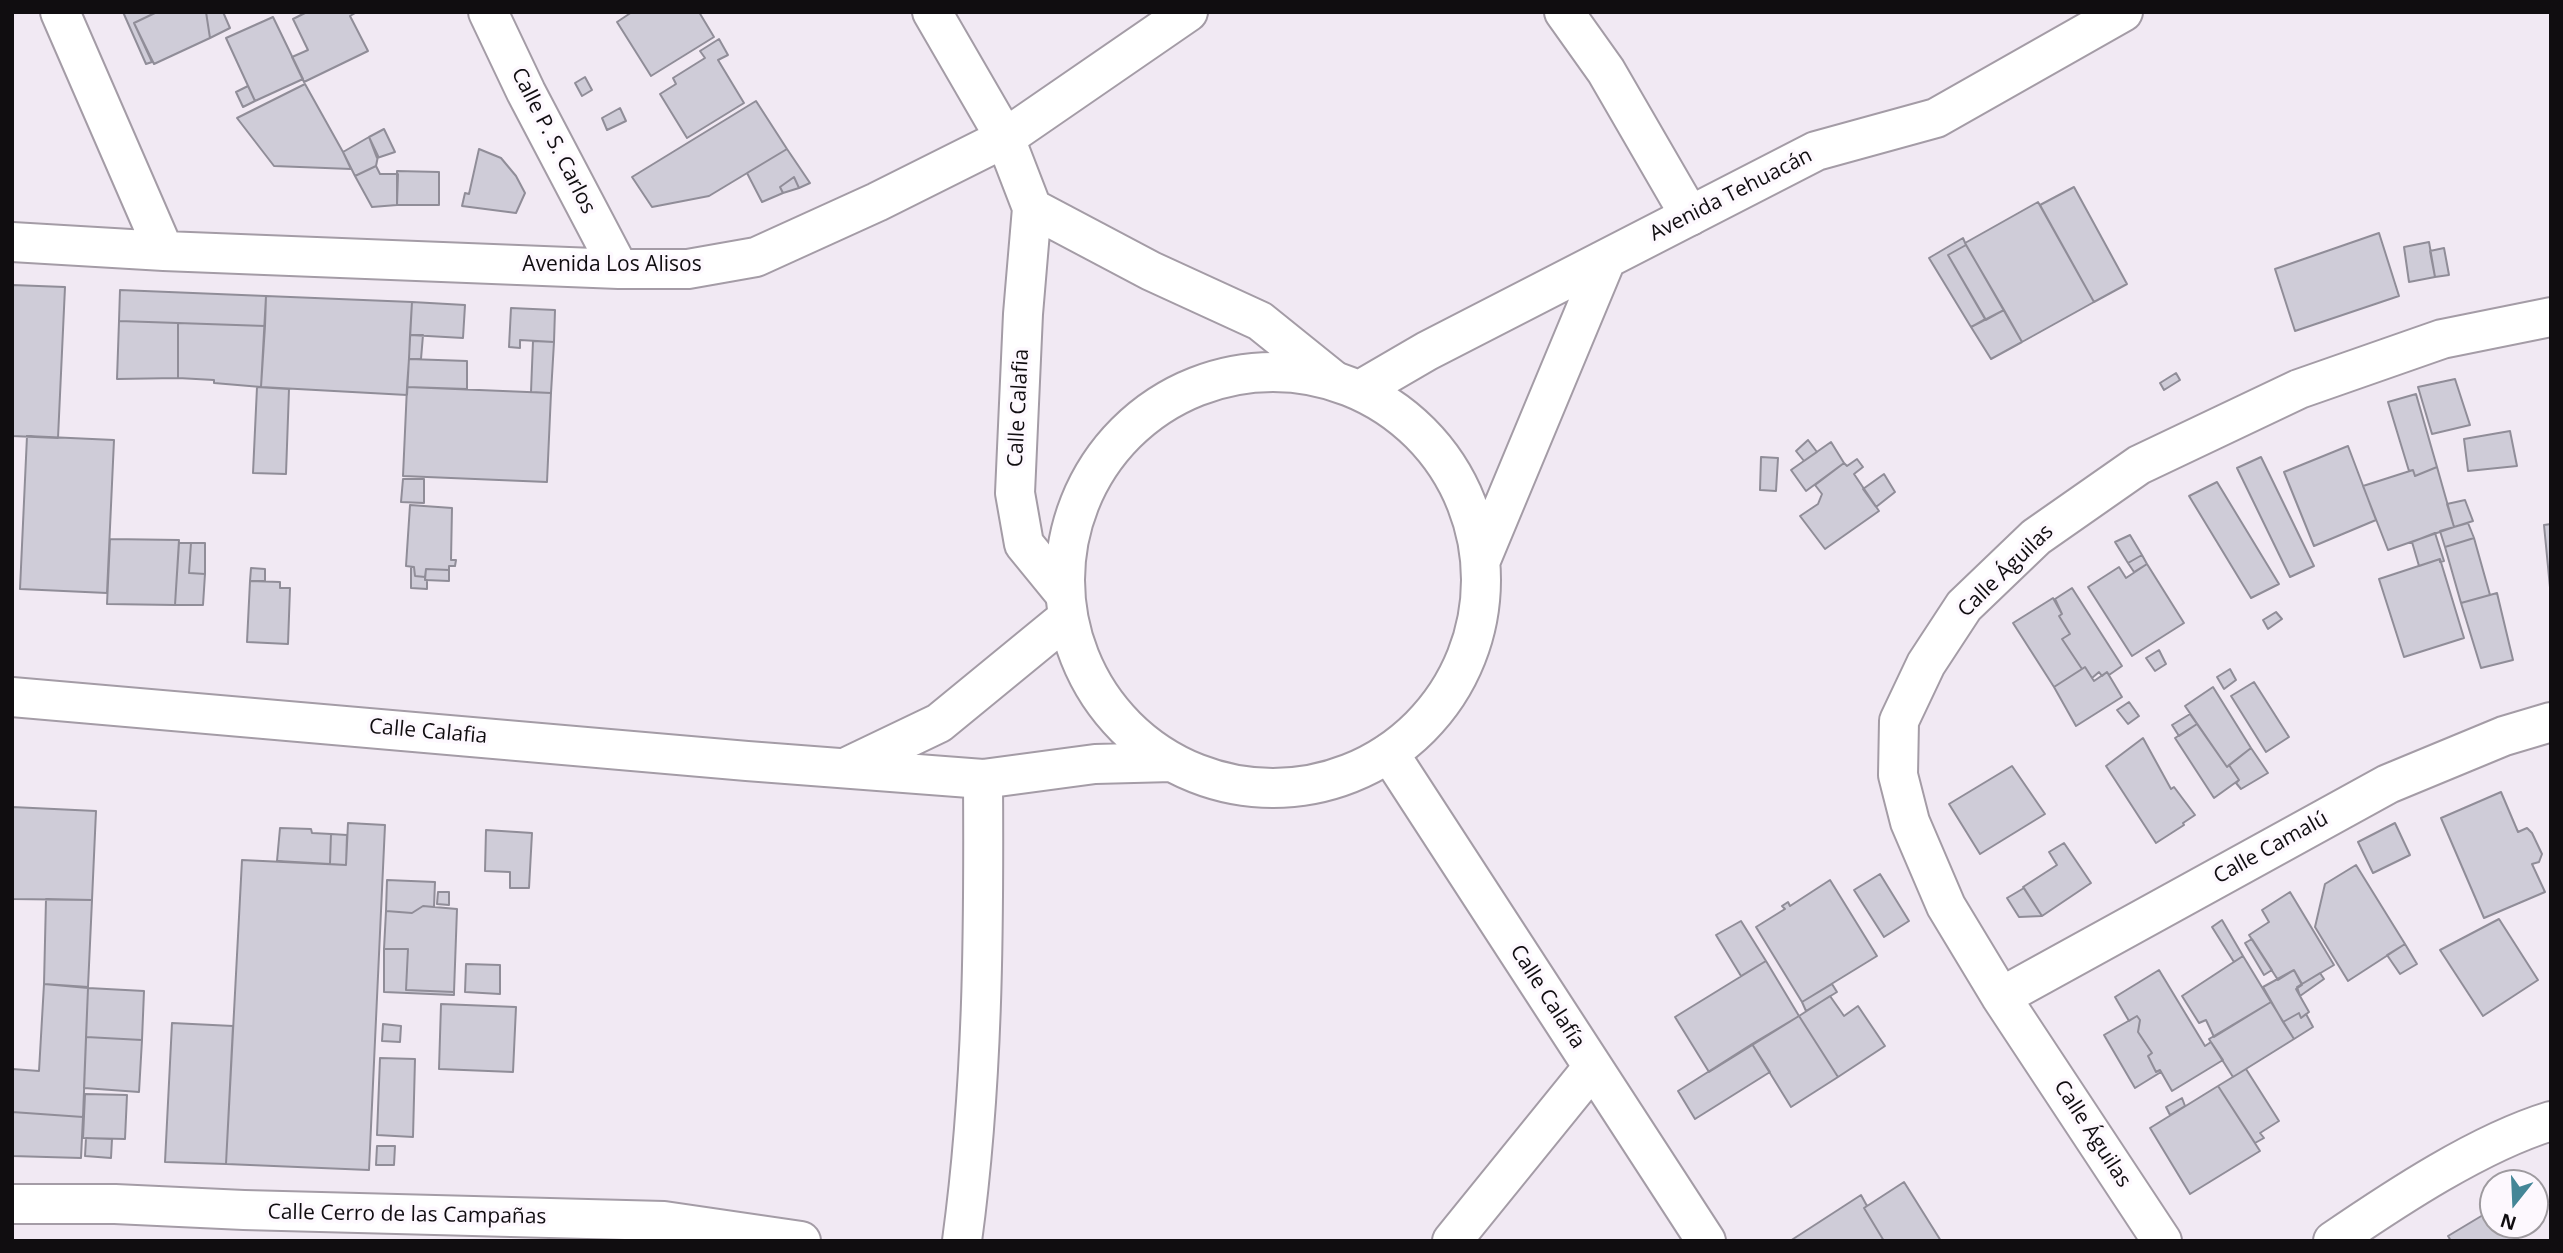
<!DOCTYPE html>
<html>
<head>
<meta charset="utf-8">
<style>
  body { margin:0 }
  #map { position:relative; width:2563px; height:1253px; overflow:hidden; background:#f1e9f3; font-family:"Open Sans",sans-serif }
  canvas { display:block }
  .frame { position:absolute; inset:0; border:14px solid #100d10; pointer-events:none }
  .north { position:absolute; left:2479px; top:1169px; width:70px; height:70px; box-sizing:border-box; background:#fdf8fe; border:2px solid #9e9a9f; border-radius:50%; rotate:198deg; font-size:19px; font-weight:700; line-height:28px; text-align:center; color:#100d10 }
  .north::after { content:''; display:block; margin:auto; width:24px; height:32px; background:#448697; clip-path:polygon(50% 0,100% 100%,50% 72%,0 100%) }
</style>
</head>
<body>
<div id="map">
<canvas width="2563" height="1253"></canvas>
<div class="frame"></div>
<div class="north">N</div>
</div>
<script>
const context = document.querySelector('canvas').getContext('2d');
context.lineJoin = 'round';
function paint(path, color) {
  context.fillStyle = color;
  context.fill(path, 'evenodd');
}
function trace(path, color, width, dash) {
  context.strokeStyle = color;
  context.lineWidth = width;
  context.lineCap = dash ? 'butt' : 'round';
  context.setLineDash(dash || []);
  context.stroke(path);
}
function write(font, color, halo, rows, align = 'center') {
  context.font = font + ' "Open Sans",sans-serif';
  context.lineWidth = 7;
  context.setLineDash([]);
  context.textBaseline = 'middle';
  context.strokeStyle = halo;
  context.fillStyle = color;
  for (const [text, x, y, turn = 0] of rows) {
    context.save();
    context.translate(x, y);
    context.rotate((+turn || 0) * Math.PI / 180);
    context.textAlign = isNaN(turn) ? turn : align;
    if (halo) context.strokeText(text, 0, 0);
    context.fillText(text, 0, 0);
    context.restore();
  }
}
const building = new Path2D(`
  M 123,12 L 157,12 L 134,23 L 152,62 L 146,64 Z
  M 157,12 L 206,12 L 210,38 L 154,64 L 134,23 Z
  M 206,12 L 223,12 L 230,28 L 210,38 Z
  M 307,12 L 357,12 L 350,16 L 368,51 L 304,82 L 292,57 L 308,50 L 293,19 Z
  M 632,12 L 699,12 L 714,37 L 651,76 L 617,22 Z
  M 273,17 L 303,79 L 255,101 L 226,38 Z
  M 719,39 L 728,55 L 718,60 L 744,103 L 687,138 L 660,94 L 676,84 L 673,78 L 705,58 L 700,51 Z
  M 585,77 L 592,90 L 582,96 L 575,83 Z
  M 305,84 L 343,152 L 351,169 L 274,166 L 237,118 Z
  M 248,86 L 255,101 L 243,107 L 236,92 Z
  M 756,101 L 787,149 L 709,196 L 652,207 L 632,177 Z
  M 620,108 L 626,121 L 607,130 L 602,118 Z
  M 384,129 L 395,152 L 377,158 L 369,137 Z
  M 369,137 L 378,156 L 376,166 L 355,176 L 343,152 Z
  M 479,149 L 501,158 L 516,176 L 525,193 L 516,213 L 462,206 L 465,193 L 469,194 Z
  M 787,149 L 810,183 L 799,188 L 794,177 L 780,187 L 783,193 L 762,202 L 747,173 Z
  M 376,166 L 380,174 L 398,174 L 397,205 L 372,207 L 355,176 Z
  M 397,171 L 439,172 L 439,205 L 397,205 Z
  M 794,177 L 799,188 L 783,193 L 780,187 Z
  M 2074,187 L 2127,284 L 2094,302 L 2040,205 Z
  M 2038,202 L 2094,302 L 2022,342 L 1965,243 Z
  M 2379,233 L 2399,296 L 2295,331 L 2275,269 Z
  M 1963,238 L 1966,245 L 1948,255 L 1985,319 L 1971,327 L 1929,258 Z
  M 2429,242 L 2435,277 L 2409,282 L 2404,247 Z
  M 1966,245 L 2004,310 L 1986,320 L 1948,255 Z
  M 2444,248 L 2449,275 L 2435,277 L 2430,251 Z
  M 12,285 L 65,287 L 58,438 L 12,436 Z
  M 120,290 L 266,296 L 265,326 L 119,321 Z
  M 266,296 L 412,302 L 407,395 L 261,387 Z
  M 412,302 L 465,305 L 463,338 L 410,335 Z
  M 511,308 L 555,310 L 554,342 L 520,340 L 520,348 L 509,347 Z
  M 2004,310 L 2022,342 L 1991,359 L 1971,327 Z
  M 119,321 L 178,323 L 178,378 L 117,379 Z
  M 178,323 L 265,326 L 261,387 L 214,383 L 214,380 L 178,378 Z
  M 410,335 L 423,335 L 421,359 L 409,359 Z
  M 533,341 L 554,342 L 551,393 L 531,392 Z
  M 409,359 L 467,361 L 467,389 L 407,387 Z
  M 2176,373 L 2180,380 L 2164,390 L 2160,383 Z
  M 2455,379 L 2470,425 L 2432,434 L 2418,387 Z
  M 257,387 L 289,389 L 286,474 L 253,473 Z
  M 407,387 L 551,393 L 547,482 L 403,476 Z
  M 2416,394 L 2437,467 L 2415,476 L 2413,470 L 2409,471 L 2388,402 Z
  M 2510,431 L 2517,466 L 2468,471 L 2464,439 Z
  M 27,436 L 114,440 L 107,593 L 20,589 Z
  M 1808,440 L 1817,452 L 1804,461 L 1796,451 Z
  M 1831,442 L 1844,463 L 1806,491 L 1791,470 Z
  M 2348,446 L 2376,520 L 2314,546 L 2284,472 Z
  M 1761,457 L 1778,458 L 1776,491 L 1760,490 Z
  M 2261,457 L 2314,566 L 2290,577 L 2237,468 Z
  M 1857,459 L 1863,467 L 1854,474 L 1879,511 L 1825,549 L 1800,516 L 1818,504 L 1822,494 L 1815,485 L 1844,463 L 1847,466 Z
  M 2437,467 L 2454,527 L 2388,550 L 2363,486 L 2413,470 L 2415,476 Z
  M 1884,474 L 1895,492 L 1876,507 L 1863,489 Z
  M 403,479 L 424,479 L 424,503 L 401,502 Z
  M 2217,482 L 2279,584 L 2251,598 L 2189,496 Z
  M 2465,500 L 2473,521 L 2454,527 L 2447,504 Z
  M 410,505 L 452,508 L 451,560 L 456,560 L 455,566 L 449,566 L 449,570 L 426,569 L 425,577 L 415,576 L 414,567 L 406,566 Z
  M 2468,523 L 2474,538 L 2445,547 L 2440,531 Z
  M 2551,524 L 2551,598 L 2544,525 Z
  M 2435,533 L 2444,561 L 2440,562 L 2440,559 L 2419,566 L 2412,542 Z
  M 2130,535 L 2142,555 L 2128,563 L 2115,542 Z
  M 2474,538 L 2490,595 L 2461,603 L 2445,547 Z
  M 110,539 L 179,540 L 175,605 L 107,604 Z
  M 179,543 L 191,543 L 189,573 L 205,574 L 203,605 L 175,605 Z
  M 191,543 L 205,543 L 205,574 L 189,573 Z
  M 2142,555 L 2147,564 L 2134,572 L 2128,563 Z
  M 2440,559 L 2464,638 L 2404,657 L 2379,579 Z
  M 2147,564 L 2184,623 L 2132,656 L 2088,587 L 2119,567 L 2126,578 Z
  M 411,567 L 414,567 L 415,576 L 425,577 L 425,580 L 427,580 L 427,589 L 411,588 Z
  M 251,568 L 265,569 L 265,581 L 250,581 Z
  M 426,569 L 449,570 L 449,581 L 425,580 Z
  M 250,581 L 280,582 L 280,588 L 290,588 L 288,644 L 247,642 Z
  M 2072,588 L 2122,666 L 2109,675 L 2107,672 L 2102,676 L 2099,672 L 2092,678 L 2085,667 L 2082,669 L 2062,639 L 2070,634 L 2059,616 L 2062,614 L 2055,599 Z
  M 2497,593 L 2513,660 L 2481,668 L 2461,603 Z
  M 2053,598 L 2062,614 L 2059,616 L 2070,634 L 2062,639 L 2082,669 L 2054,687 L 2013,623 Z
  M 2276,612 L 2282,619 L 2268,629 L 2263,620 Z
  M 2159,650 L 2166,664 L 2155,671 L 2146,658 Z
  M 2085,667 L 2094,681 L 2107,672 L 2122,697 L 2076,726 L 2054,687 Z
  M 2230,669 L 2236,680 L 2224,689 L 2217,677 Z
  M 2254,682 L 2289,737 L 2266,752 L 2231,696 Z
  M 2213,687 L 2251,748 L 2227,767 L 2185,706 Z
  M 2129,702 L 2139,716 L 2128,724 L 2117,710 Z
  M 2190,714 L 2197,724 L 2179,736 L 2172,725 Z
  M 2197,724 L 2227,767 L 2229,765 L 2239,780 L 2214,798 L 2175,738 Z
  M 2143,738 L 2171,789 L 2174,787 L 2195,815 L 2183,823 L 2184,825 L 2156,843 L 2106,766 Z
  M 2251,748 L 2268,773 L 2241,789 L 2236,783 L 2239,780 L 2229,765 Z
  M 2012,766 L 2045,814 L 1980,854 L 1949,804 Z
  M 2501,792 L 2518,832 L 2527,828 L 2532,833 L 2542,854 L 2539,862 L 2532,864 L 2545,892 L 2484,918 L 2441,818 Z
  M 12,807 L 96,811 L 92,900 L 12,899 Z
  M 348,823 L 385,825 L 369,1170 L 226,1164 L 242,860 L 346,865 Z
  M 2395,823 L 2410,855 L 2373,873 L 2358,842 Z
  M 280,828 L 311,829 L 312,833 L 331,834 L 330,864 L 277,861 Z
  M 486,830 L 532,833 L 529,888 L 510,888 L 510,872 L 485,871 Z
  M 331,834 L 347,835 L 346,865 L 330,864 Z
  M 2064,843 L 2091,883 L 2042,916 L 2023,887 L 2057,865 L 2049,852 Z
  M 2356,865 L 2405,944 L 2348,981 L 2315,927 L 2325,884 Z
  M 1880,874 L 1909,921 L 1884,937 L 1854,890 Z
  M 387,880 L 435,882 L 434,907 L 423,906 L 412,913 L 386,911 Z
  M 1830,880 L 1877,956 L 1802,1002 L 1756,927 L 1785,909 L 1782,906 L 1788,902 L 1790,906 Z
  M 2024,888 L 2042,916 L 2019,917 L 2007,898 Z
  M 438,892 L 449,892 L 449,905 L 437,904 Z
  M 2290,892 L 2334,965 L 2302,984 L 2294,970 L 2278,980 L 2249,935 L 2269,922 L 2262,910 Z
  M 46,899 L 92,900 L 88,987 L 44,984 Z
  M 423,906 L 457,909 L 454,992 L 406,990 L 408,949 L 384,949 L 386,911 L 412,913 Z
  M 2499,919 L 2538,980 L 2483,1016 L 2440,950 Z
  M 2222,920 L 2243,956 L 2234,962 L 2212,927 Z
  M 1741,921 L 1766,961 L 1741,976 L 1716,935 Z
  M 2252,939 L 2272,970 L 2264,975 L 2245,943 Z
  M 2405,944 L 2417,964 L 2400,974 L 2387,955 Z
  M 384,949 L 408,949 L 406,990 L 454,992 L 454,995 L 384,992 Z
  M 2243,956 L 2271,1002 L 2214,1037 L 2206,1020 L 2199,1023 L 2182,996 Z
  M 1766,961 L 1799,1016 L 1709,1072 L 1675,1017 Z
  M 466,964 L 500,965 L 500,994 L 465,992 Z
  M 2159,970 L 2205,1046 L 2211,1042 L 2223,1060 L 2172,1091 L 2160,1070 L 2156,1072 L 2148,1056 L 2152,1053 L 2138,1032 L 2140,1020 L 2137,1016 L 2129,1021 L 2115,997 Z
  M 2294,970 L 2302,985 L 2296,989 L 2309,1012 L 2301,1018 L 2299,1013 L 2283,1022 L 2263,987 Z
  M 2320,973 L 2324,979 L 2300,996 L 2297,987 Z
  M 44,984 L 88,988 L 83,1117 L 12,1112 L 12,1069 L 39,1071 Z
  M 1832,984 L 1837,992 L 1806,1011 L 1802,1002 Z
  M 88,988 L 144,991 L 142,1040 L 86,1037 Z
  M 1830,996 L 1844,1016 L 1858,1006 L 1885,1046 L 1838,1077 L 1799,1016 Z
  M 2271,1002 L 2294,1039 L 2233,1077 L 2209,1039 Z
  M 441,1004 L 516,1007 L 513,1072 L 439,1069 Z
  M 2299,1013 L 2301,1018 L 2306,1014 L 2313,1027 L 2294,1039 L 2283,1022 Z
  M 1799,1016 L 1838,1077 L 1791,1107 L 1752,1044 Z
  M 2137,1016 L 2140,1020 L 2138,1032 L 2152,1053 L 2148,1056 L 2156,1072 L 2160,1070 L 2161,1072 L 2135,1088 L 2104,1035 Z
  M 172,1023 L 233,1026 L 226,1164 L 165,1162 Z
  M 383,1024 L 401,1026 L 400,1042 L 382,1041 Z
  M 86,1037 L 142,1040 L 139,1092 L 84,1088 Z
  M 1752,1044 L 1770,1072 L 1695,1119 L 1678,1091 Z
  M 380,1058 L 415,1059 L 413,1137 L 377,1135 Z
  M 2246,1069 L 2279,1121 L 2260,1133 L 2264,1138 L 2255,1143 L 2218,1086 Z
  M 2218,1086 L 2260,1151 L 2190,1194 L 2150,1128 Z
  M 85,1094 L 127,1095 L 125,1139 L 83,1138 Z
  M 2182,1098 L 2185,1106 L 2170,1115 L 2166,1107 Z
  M 12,1112 L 83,1117 L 81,1158 L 12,1156 Z
  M 86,1138 L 112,1139 L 111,1158 L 85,1156 Z
  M 377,1146 L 395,1146 L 394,1165 L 376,1165 Z
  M 1904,1182 L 1941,1241 L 1884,1241 L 1864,1208 Z
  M 1861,1195 L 1867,1206 L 1864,1208 L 1884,1241 L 1790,1241 Z
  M 2493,1209 L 2493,1225 L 2522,1225 L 2527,1232 L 2513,1241 L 2451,1241 L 2448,1236 Z`);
paint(building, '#cfccd8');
trace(building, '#908d98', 2);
const minor = new Path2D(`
  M 60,12 L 164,251
  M 488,12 L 526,92 L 619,269
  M 932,12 L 1005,138 L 1032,208 L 1023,314 L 1015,493 L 1024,544 L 1064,593
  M 1564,12 L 1606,71 L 1690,216
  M 1032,208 L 1151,271 L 1260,321 L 1332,379
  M 12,242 L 164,251 L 619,269 L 688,269 L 756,257 L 877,202 L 1005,138 L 1188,12
  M 1389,753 L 1706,1241
  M 2001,997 L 2388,784 L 2504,736 L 2551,722
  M 12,1204 L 115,1204 L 244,1210 L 664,1221 L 801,1241
  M 962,1241 C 983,1087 984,933 983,779
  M 1452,1241 L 1593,1067
  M 2162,1241 L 2001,997 L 1946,906 L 1910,822 L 1898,775 L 1899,721 L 1926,664 L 1964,606 L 2036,537 L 2139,465 L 2299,389 L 2442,339 L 2551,317
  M 2333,1241 C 2396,1198 2479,1143 2551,1121`);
const tertiary = new Path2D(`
  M1065 580a208 208 0 1 1 416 0a208 208 0 1 1-416 0Z
  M 1360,390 L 1427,351 L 1816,151 L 1936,118 L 2123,12
  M 1481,560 L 1606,260
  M 12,697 L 747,761 L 983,779 L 1095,764 L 1172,762
  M 847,767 L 939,723 L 1067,618`);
trace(minor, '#a49ca6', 42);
trace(tertiary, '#a49ca6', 42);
trace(minor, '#fff', 38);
trace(tertiary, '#fff', 38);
write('21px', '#100d10', '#fdf8fe', [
  ["Calle P. S. Carlos",553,141,63],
  ["Avenida Tehuacán",1731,195,-27],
  ["Avenida Los Alisos",612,265],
  ["Calle Calafia",1019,408,-87],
  ["Calle Águilas",2006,571,-44],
  ["Calle Calafia",428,732,5],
  ["Calle Camalú",2271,848,-29],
  ["Calle Calafía",1547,997,57],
  ["Calle Águilas",2092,1134,57],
  ["Calle Cerro de las Campañas",407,1215,1]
]);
</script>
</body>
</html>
